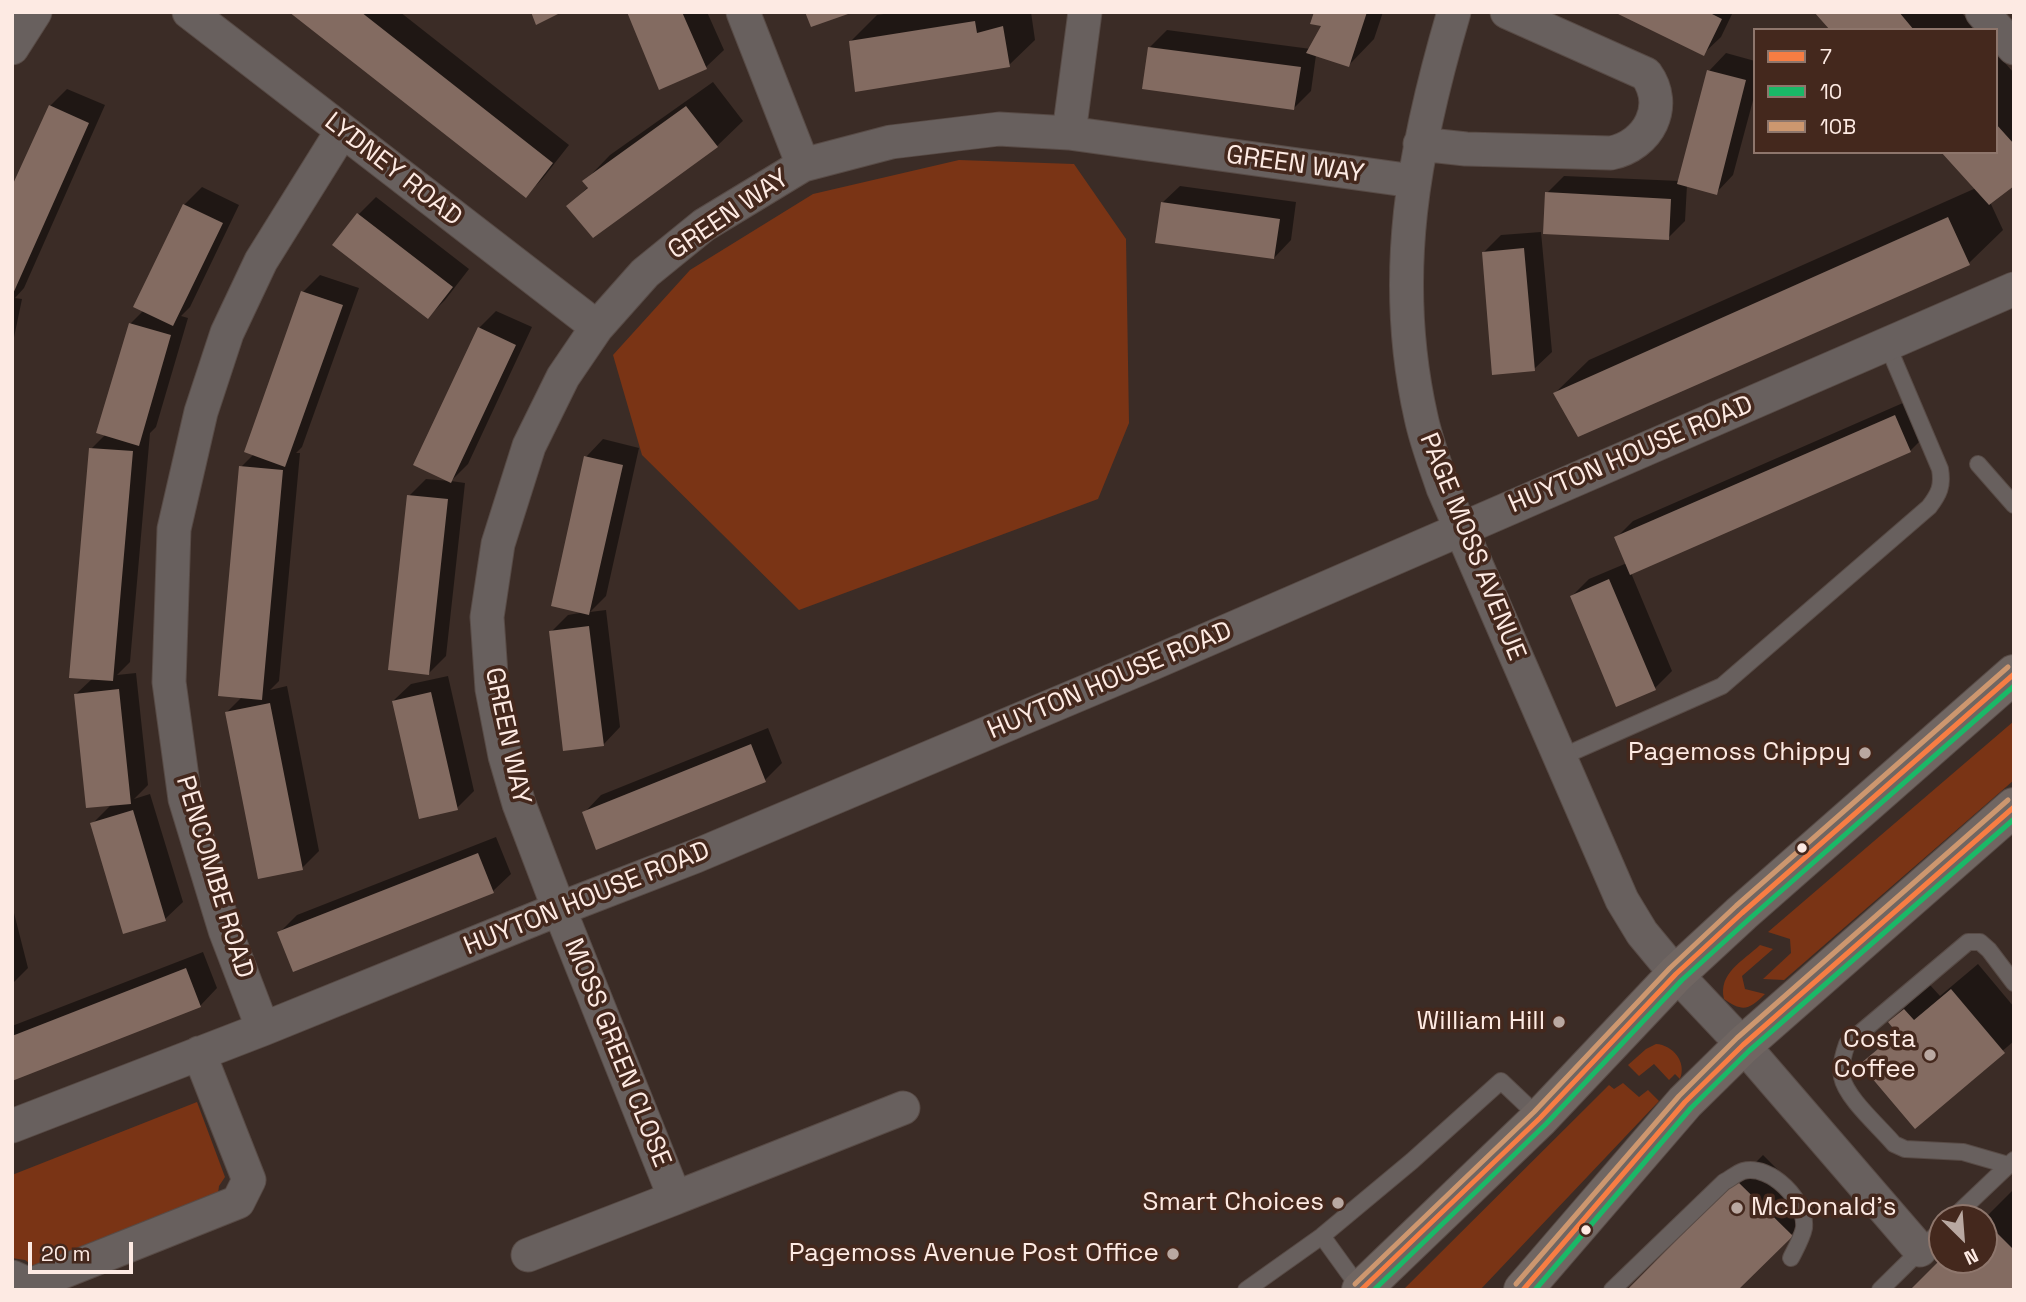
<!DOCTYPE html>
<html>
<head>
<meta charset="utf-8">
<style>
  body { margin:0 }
  #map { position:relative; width:2026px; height:1302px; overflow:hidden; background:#3b2c26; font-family:"Space Grotesk",sans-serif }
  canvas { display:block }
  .frame { position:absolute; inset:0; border:14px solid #fdeae3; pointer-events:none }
  .legend { position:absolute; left:1753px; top:28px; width:245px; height:126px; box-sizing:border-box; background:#44281d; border:2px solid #8e766c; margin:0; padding:9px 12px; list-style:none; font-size:21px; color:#fdeae3 }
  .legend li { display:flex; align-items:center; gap:14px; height:35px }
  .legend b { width:35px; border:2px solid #8e766c }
  .north { position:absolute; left:1928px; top:1204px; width:70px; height:70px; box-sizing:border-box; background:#44281d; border:2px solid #8e766c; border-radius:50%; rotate:155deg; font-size:19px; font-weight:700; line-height:28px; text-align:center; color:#fdeae3 }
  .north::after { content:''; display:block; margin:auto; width:24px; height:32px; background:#b9a8a1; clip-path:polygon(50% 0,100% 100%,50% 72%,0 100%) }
  .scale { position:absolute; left:28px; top:1242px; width:105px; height:32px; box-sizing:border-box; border:4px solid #fdeae3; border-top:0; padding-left:9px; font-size:21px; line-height:24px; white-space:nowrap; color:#fdeae3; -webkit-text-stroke:5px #44281d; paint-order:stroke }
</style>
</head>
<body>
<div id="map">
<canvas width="2026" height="1302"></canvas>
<div class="frame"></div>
<ul class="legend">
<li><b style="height:9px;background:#f77d43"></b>7</li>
<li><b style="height:9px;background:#1ab867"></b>10</li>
<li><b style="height:9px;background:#cd976f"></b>10B</li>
</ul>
<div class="north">N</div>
<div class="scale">20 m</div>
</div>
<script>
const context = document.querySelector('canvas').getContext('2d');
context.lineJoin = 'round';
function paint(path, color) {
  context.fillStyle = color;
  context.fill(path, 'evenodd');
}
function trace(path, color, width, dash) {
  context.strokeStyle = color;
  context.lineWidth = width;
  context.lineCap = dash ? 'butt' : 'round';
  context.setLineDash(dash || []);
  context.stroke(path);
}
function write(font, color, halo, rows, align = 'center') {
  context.font = font + ' "Space Grotesk",sans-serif';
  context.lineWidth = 7;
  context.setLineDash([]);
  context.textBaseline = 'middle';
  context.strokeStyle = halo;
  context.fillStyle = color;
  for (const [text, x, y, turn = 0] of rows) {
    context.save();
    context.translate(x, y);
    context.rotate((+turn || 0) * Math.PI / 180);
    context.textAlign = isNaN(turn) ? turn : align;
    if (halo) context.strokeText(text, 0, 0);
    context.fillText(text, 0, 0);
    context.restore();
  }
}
paint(new Path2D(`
  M 959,160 L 1074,164 L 1126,239 L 1129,423 L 1098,499 L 799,610 L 642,455 L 613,355 L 690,270 L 813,194 Z
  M 2014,721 L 2014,780 L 1784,980 L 1763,979 L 1791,953 L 1790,939 L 1768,932 Z
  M 1760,945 L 1773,949 L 1742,976 L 1745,989 L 1765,994 C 1750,1009 1743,1013 1724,999 C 1718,973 1743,961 1760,945 Z
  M 1656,1044 C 1673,1045 1687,1062 1680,1079 L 1675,1074 L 1669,1080 L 1654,1064 L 1639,1076 L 1628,1065 L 1646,1049 Z
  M 1623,1083 L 1639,1097 L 1648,1090 L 1659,1101 L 1480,1290 L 1403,1290 L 1609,1085 L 1614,1089 Z
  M 197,1102 L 225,1177 L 219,1186 L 218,1194 L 36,1268 L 25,1260 L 12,1258 L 12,1175 Z`), '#7a3415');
paint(new Path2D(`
  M 292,12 L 400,12 L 569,145 L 543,178 L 526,196 Z
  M 629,12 L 707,12 L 724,50 L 706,67 Z
  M 897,12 L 1031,12 L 1035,40 L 1009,65 L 851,41 L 877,15 Z
  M 1316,12 L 1383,12 L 1374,39 L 1349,65 L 1316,55 L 1311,91 L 1294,108 L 1150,47 L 1167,30 L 1311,49 L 1324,25 Z
  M 1619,12 L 1733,12 L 1721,37 L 1703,54 Z
  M 1816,12 L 1961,12 L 1976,30 L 1832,30 Z
  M 1726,53 L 1755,61 L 1755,93 L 1733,175 L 1716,193 L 1687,185 L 1685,221 L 1668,238 L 1547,193 L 1564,176 L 1680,181 L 1709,71 Z
  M 1996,53 L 2014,73 L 2014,184 L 1990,202 L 2003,230 L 1969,263 L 1579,435 L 1555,393 L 1589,360 L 1976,188 L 1996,152 Z
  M 713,82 L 743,121 L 717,146 L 569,206 L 589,186 L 585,181 L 610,155 Z
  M 67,89 L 105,105 L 24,288 L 15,298 L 22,299 L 12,347 L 12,191 L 50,106 Z
  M 1180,186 L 1296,202 L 1291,240 L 1274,258 L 1162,203 Z
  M 202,187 L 239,205 L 190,307 L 181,316 L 188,318 L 156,427 L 150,433 L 130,662 L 117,675 L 136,673 L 148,785 L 134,799 L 150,794 L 183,902 L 165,919 L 124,931 L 92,824 L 112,804 L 76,694 L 93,678 L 91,449 L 106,434 L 130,324 L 144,310 L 184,205 Z
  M 376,197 L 469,269 L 445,300 L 428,317 L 335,245 L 359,214 Z
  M 1541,232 L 1552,352 L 1534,369 L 1484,252 L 1501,235 Z
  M 320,275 L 359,288 L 302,447 L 296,453 L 300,453 L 279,681 L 270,690 L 287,686 L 319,851 L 302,868 L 227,712 L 243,696 L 241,467 L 254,454 L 303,292 Z
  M 496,311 L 532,327 L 468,464 L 451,481 L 465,483 L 446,656 L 429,673 L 409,496 L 426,479 L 450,481 L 479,328 Z
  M 1912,399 L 1927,434 L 1910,451 L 1631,573 L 1672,671 L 1655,688 L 1572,596 L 1589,579 L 1627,563 L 1616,538 L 1633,521 Z
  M 603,439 L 639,448 L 606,596 L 590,612 L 606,610 L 620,727 L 603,745 L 551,632 L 568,615 L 585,612 L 586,457 Z
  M 448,676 L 474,791 L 457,808 L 393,701 L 411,684 Z
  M 768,728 L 782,763 L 765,780 L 584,813 L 601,795 Z
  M 496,837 L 511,874 L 493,891 L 279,933 L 297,915 Z
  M 12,905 L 28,968 L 12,984 Z
  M 203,952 L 217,988 L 200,1006 L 12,1079 L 12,1026 Z
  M 1978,964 L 2014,1007 L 2014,1041 L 1915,1126 L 1862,1064 L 1898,1030 L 1890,1022 L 1916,996 L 1930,985 L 1940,996 Z
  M 1763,1155 L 1817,1209 L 1736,1290 L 1629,1290 Z
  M 2014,1189 L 2014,1290 L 1943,1260 L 1984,1260 L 1984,1219 Z`), '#0007');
paint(new Path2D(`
  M 289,12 L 361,12 L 553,163 L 526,198 Z
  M 531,12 L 562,12 L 536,25 Z
  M 627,12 L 682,12 L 707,69 L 659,90 Z
  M 805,12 L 847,12 L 848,14 L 811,27 Z
  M 1314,12 L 1367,12 L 1349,67 L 1306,53 L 1321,26 L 1310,24 Z
  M 1614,12 L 1708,12 L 1722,19 L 1704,56 Z
  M 1814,12 L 1899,12 L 1914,30 L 1830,30 Z
  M 975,21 L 977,33 L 1003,26 L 1010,67 L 855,92 L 849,41 Z
  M 1148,47 L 1301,67 L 1294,110 L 1142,89 Z
  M 1707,70 L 1746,80 L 1717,195 L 1677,184 Z
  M 49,105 L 89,123 L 12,296 L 12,186 Z
  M 686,106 L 718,147 L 593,238 L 566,206 L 588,188 L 582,181 Z
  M 1996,124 L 2014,144 L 2014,186 L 1989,205 L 1941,152 L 1996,152 Z
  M 1545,192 L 1671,199 L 1669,240 L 1543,234 Z
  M 1161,202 L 1280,219 L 1274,259 L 1155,243 Z
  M 183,204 L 223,223 L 173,326 L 133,307 Z
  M 357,213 L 453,287 L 428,319 L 332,245 Z
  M 1948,217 L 1970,265 L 1578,437 L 1553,393 Z
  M 1524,248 L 1535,371 L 1492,375 L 1482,252 Z
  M 301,291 L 343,305 L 285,467 L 244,452 Z
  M 129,323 L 171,335 L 139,446 L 96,433 Z
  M 478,327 L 516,345 L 451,483 L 413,465 Z
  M 1895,415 L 1911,452 L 1630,575 L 1614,537 Z
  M 89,448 L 133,451 L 113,681 L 69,678 Z
  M 584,456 L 623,465 L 589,615 L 551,606 Z
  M 239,466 L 283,470 L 262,700 L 218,696 Z
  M 407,495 L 448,499 L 429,675 L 388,670 Z
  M 1609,579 L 1656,690 L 1616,707 L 1570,596 Z
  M 589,626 L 604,746 L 563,751 L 549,631 Z
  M 119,689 L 131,804 L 86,808 L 74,694 Z
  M 431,692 L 458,810 L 419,819 L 392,701 Z
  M 270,703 L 303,870 L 258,879 L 225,712 Z
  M 751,744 L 766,782 L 596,850 L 582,812 Z
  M 133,810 L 166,921 L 123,934 L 90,823 Z
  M 478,853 L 494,893 L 293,972 L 277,932 Z
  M 186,968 L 201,1007 L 12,1081 L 12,1036 Z
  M 1951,989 L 2005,1053 L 1915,1129 L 1860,1064 L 1897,1033 L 1888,1022 L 1904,1009 L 1914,1020 Z
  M 1736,1180 L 1793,1236 L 1738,1290 L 1627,1290 Z
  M 1984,1220 L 2014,1250 L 2014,1290 L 1910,1290 L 1942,1258 L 1942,1260 L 1984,1260 Z`), '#836b61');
const lane = new Path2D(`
  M 1978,464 L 2014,505
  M 1559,758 L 1722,686 L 1929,507 C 1939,494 1943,486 1940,469 L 1887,344
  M 2008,1165 L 1963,1152 L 1905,1149 L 1894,1144 C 1880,1127 1846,1098 1842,1077 C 1840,1066 1843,1055 1847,1044 L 1968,942 L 1980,942 L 1989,950 L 2014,983
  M 1953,1218 L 2014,1160
  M 1322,1236 L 1361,1290
  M 1246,1290 L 1322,1236 L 1412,1161 L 1501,1081 L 1540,1118
  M 1612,1290 L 1724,1182 C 1730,1179 1737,1173 1743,1171 C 1771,1164 1807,1201 1804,1228 C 1802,1238 1796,1248 1791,1258
  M 1880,1290 L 1942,1229`);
const street = new Path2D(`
  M 189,12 L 597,327
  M 743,12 L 803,165
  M 1454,12 C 1414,148 1389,275 1421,417 C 1426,441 1435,464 1443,488 L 1622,900 L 1642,933 L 1676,974 L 1743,1045 L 1920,1250
  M 1982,12 L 2014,48
  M 12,48 L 35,12
  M 1069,133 L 1085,12
  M 1420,144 L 1466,149 L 1611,153 C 1649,145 1669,106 1646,74 L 1507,12
  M 263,1029 L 225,930 L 185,799 L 169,682 L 174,529 L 201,412 L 227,333 L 261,261 L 342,131
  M 12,1126 L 263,1029 L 559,909 L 696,856 L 1151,664 L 2014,289
  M 675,1198 L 903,1108
  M 528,1255 L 675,1198 L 554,896 L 519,804 L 505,756 L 492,689 L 487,617 L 498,544 L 529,446 L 563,377 L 597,327 L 645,273 L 704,225 L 803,165 L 891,142 L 999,129 L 1069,133 L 1413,181
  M 12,1277 L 30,1285 L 238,1202 L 249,1180 L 199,1053`);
const highway = new Path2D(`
  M 1361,1290 L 1540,1118 L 1676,974 L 1742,913 L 2014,674
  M 1523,1290 L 1685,1102 L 1743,1045 L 2014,807`);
trace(lane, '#584b46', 18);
trace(street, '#584b46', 35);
trace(highway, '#584b46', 40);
trace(lane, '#68605e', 16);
trace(street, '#68605e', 33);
trace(highway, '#706662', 38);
trace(new Path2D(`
  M 1361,1290 L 1540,1118 L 1676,974 L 1742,913 L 2014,674
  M 1523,1290 L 1685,1102 L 1743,1045 L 2014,807`), '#f77d43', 5);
trace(new Path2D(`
  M 1374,1290 L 1546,1124 L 1682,980 L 1748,920 L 2014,686
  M 1535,1290 L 1691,1108 L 1749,1051 L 2014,819`), '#1ab867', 5);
trace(new Path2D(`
  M 1355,1284 L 1534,1112 L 1670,968 L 1736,906 L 2008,667
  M 1516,1284 L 1679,1096 L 1737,1038 L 2008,800`), '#cd976f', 5);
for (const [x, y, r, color] of [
  [1865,753,7,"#b9a8a1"],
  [1802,848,6,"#fdeae3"],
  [1559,1022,7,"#b9a8a1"],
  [1930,1055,7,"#b9a8a1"],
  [1338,1203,7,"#b9a8a1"],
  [1737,1208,7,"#b9a8a1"],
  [1586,1230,6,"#fdeae3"],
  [1173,1254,7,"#b9a8a1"]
]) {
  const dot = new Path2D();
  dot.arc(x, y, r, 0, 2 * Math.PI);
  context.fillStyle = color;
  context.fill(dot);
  trace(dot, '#44281d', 2.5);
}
write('26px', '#fdeae3', '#44281d', [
  ["GREEN WAY",1295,165,8],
  ["LYDNEY ROAD",393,170,38],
  ["GREEN WAY",729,215,-34],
  ["HUYTON HOUSE ROAD",1631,455,-23],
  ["PAGE MOSS AVENUE",1472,547,68],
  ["HUYTON HOUSE ROAD",1110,681,-23],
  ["GREEN WAY",507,736,78],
  ["PENCOMBE ROAD",214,877,73],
  ["HUYTON HOUSE ROAD",587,899,-22],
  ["MOSS GREEN CLOSE",617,1053,68]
]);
write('26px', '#fdeae3', '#44281d', [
  ["Pagemoss Chippy",1851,753],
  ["William Hill",1545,1022],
  ["Costa",1916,1040],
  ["Coffee",1916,1070],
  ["Smart Choices",1324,1203],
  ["McDonald's",1751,1208,"left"],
  ["Pagemoss Avenue Post Office",1159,1254]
], 'right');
</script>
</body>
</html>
